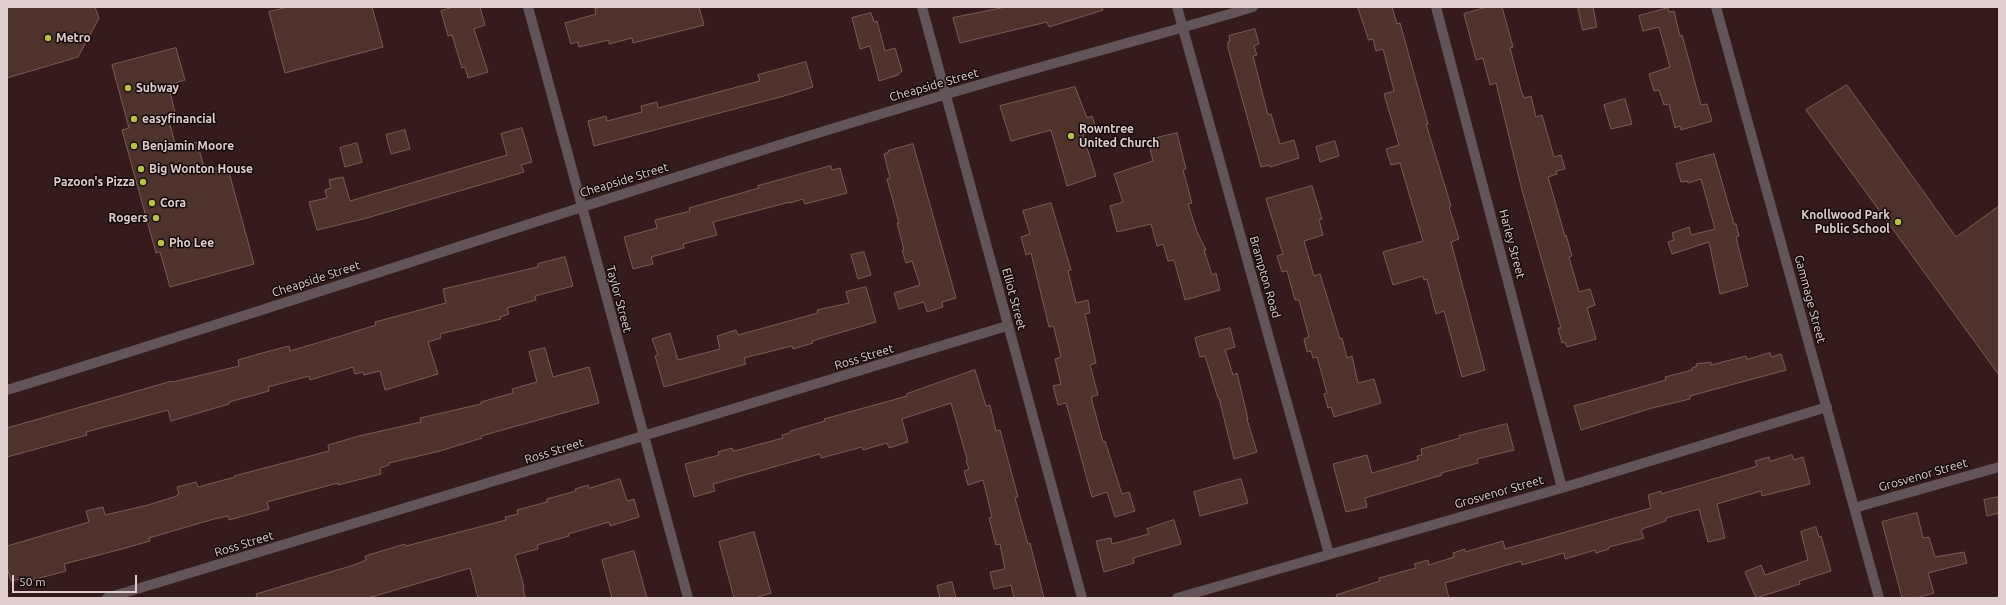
<!DOCTYPE html>
<html>
<head>
<meta charset="utf-8">
<style>
  body { margin:0 }
  #map { position:relative; width:2006px; height:605px; overflow:hidden; background:#361b1d; font-family:Ubuntu,sans-serif }
  canvas { display:block }
  .frame { position:absolute; inset:0; border:8px solid #e0cece; pointer-events:none }
  .scale { position:absolute; left:12px; top:575px; width:125px; height:18px; box-sizing:border-box; border:2px solid #e0cece; border-top:0; padding-left:5px; font-size:12px; line-height:14px; white-space:nowrap; color:#e0cece; -webkit-text-stroke:3px #150a0a; paint-order:stroke }
</style>
</head>
<body>
<div id="map">
<canvas width="2006" height="605"></canvas>
<div class="frame"></div>
<div class="scale">50 m</div>
</div>
<script>
const context = document.querySelector('canvas').getContext('2d');
context.lineJoin = 'round';
function paint(path, color) {
  context.fillStyle = color;
  context.fill(path, 'evenodd');
}
function trace(path, color, width, dash) {
  context.strokeStyle = color;
  context.lineWidth = width;
  context.lineCap = dash ? 'butt' : 'round';
  context.setLineDash(dash || []);
  context.stroke(path);
}
function write(font, color, halo, rows, align = 'center') {
  context.font = font + ' Ubuntu,sans-serif';
  context.lineWidth = 3;
  context.setLineDash([]);
  context.textBaseline = 'middle';
  context.strokeStyle = halo;
  context.fillStyle = color;
  for (const [text, x, y, turn = 0] of rows) {
    context.save();
    context.translate(x, y);
    context.rotate((+turn || 0) * Math.PI / 180);
    context.textAlign = isNaN(turn) ? turn : align;
    if (halo) context.strokeText(text, 0, 0);
    context.fillText(text, 0, 0);
    context.restore();
  }
}
const building = new Path2D(`
  M 7,7 L 95,7 L 99,18 L 78,57 L 7,78 Z
  M 288,7 L 372,7 L 383,47 L 285,73 L 269,12 Z
  M 454,7 L 480,7 L 485,25 L 474,29 L 488,72 L 468,78 L 465,67 L 462,68 L 452,35 L 448,36 L 441,11 Z
  M 602,7 L 699,7 L 704,25 L 633,43 L 632,38 L 609,44 L 609,40 L 579,47 L 578,42 L 571,44 L 565,23 L 596,14 L 595,9 Z
  M 1006,7 L 1102,7 L 1103,10 L 1049,27 L 1047,22 L 960,43 L 953,18 Z
  M 1358,7 L 1392,7 L 1397,24 L 1400,23 L 1428,124 L 1426,124 L 1451,206 L 1449,207 L 1459,239 L 1451,242 L 1485,370 L 1462,377 L 1444,311 L 1436,314 L 1427,279 L 1424,280 L 1423,276 L 1393,285 L 1383,252 L 1423,241 L 1400,163 L 1391,165 L 1386,149 L 1399,145 L 1384,94 L 1394,91 L 1383,49 L 1376,51 L 1373,39 L 1369,40 Z
  M 1487,7 L 1502,7 L 1513,47 L 1510,48 L 1521,90 L 1524,98 L 1531,96 L 1536,117 L 1542,115 L 1554,157 L 1561,155 L 1565,169 L 1556,171 L 1557,174 L 1548,177 L 1565,236 L 1566,235 L 1572,256 L 1569,257 L 1579,292 L 1590,289 L 1595,305 L 1587,308 L 1596,339 L 1567,347 L 1565,342 L 1562,343 L 1558,328 L 1561,328 L 1522,190 L 1496,83 L 1490,85 L 1483,58 L 1476,60 L 1464,14 Z
  M 1578,7 L 1593,7 L 1597,27 L 1583,30 Z
  M 1668,8 L 1669,12 L 1674,11 L 1680,36 L 1682,35 L 1701,105 L 1707,104 L 1712,121 L 1681,130 L 1680,126 L 1675,128 L 1669,104 L 1664,105 L 1659,90 L 1654,91 L 1649,74 L 1670,67 L 1659,27 L 1643,31 L 1639,16 Z
  M 871,13 L 874,22 L 877,21 L 885,51 L 895,48 L 902,71 L 898,75 L 879,81 L 870,46 L 860,49 L 852,18 Z
  M 1255,29 L 1259,44 L 1254,46 L 1257,55 L 1253,56 L 1268,115 L 1271,114 L 1280,144 L 1294,140 L 1299,158 L 1270,167 L 1269,165 L 1261,167 L 1228,48 L 1228,42 L 1230,41 L 1229,36 Z
  M 176,48 L 185,80 L 168,85 L 176,116 L 168,118 L 176,147 L 197,142 L 205,171 L 227,165 L 254,264 L 170,287 L 160,252 L 156,253 L 122,130 L 129,128 L 112,65 Z
  M 806,62 L 813,87 L 784,96 L 594,146 L 588,121 L 606,116 L 607,121 L 642,112 L 641,106 L 657,102 L 658,108 L 760,81 L 758,75 Z
  M 1847,85 L 1956,237 L 1999,206 L 1999,375 L 1806,110 Z
  M 1075,87 L 1087,118 L 1092,116 L 1097,131 L 1083,135 L 1096,176 L 1067,186 L 1051,130 L 1011,141 L 1000,106 Z
  M 1625,99 L 1632,124 L 1611,129 L 1604,105 Z
  M 522,128 L 532,162 L 521,165 L 524,172 L 367,218 L 317,230 L 309,202 L 327,198 L 325,190 L 331,188 L 329,180 L 343,177 L 350,201 L 507,155 L 501,134 Z
  M 405,130 L 410,149 L 391,154 L 386,135 Z
  M 1177,133 L 1186,169 L 1183,170 L 1192,203 L 1188,204 L 1197,232 L 1206,250 L 1204,250 L 1212,275 L 1216,273 L 1220,290 L 1185,300 L 1174,260 L 1168,261 L 1163,244 L 1157,246 L 1151,224 L 1117,232 L 1110,206 L 1123,202 L 1114,174 L 1153,161 L 1148,140 Z
  M 1335,141 L 1339,156 L 1320,162 L 1316,147 Z
  M 357,143 L 362,162 L 345,167 L 340,148 Z
  M 913,144 L 956,298 L 942,302 L 943,307 L 927,312 L 924,302 L 899,309 L 894,293 L 920,285 L 912,261 L 906,263 L 902,250 L 904,250 L 897,223 L 899,223 L 887,179 L 890,178 L 884,154 L 889,152 L 888,151 Z
  M 1714,154 L 1734,224 L 1736,224 L 1739,236 L 1736,237 L 1748,286 L 1720,294 L 1709,242 L 1672,254 L 1668,242 L 1674,240 L 1672,233 L 1689,227 L 1691,235 L 1715,229 L 1701,179 L 1688,183 L 1687,181 L 1681,182 L 1676,164 Z
  M 831,166 L 832,170 L 840,168 L 847,193 L 805,204 L 803,199 L 790,203 L 790,202 L 713,222 L 717,235 L 683,244 L 684,248 L 651,257 L 653,264 L 633,269 L 624,237 L 657,228 L 655,220 L 690,211 L 689,208 L 759,188 L 758,186 Z
  M 1312,186 L 1322,219 L 1319,220 L 1323,235 L 1304,241 L 1314,276 L 1320,274 L 1340,339 L 1342,338 L 1347,358 L 1352,356 L 1358,383 L 1374,379 L 1381,403 L 1334,417 L 1331,407 L 1328,408 L 1324,394 L 1327,393 L 1317,357 L 1313,358 L 1311,351 L 1307,352 L 1304,339 L 1309,337 L 1299,300 L 1295,300 L 1287,271 L 1282,272 L 1277,256 L 1283,254 L 1266,199 Z
  M 1051,203 L 1071,270 L 1068,271 L 1076,303 L 1088,300 L 1090,313 L 1085,314 L 1096,363 L 1090,365 L 1098,395 L 1091,397 L 1103,442 L 1105,441 L 1122,494 L 1129,492 L 1135,511 L 1115,517 L 1107,492 L 1092,497 L 1066,403 L 1058,405 L 1053,386 L 1061,384 L 1055,359 L 1061,357 L 1054,328 L 1053,326 L 1049,327 L 1031,253 L 1026,255 L 1021,237 L 1030,234 L 1023,211 Z
  M 864,252 L 871,275 L 858,279 L 851,255 Z
  M 565,257 L 573,286 L 535,296 L 536,300 L 507,308 L 509,314 L 500,317 L 501,319 L 440,334 L 441,338 L 428,342 L 438,374 L 385,390 L 380,371 L 364,375 L 363,372 L 355,374 L 353,367 L 310,380 L 309,376 L 268,387 L 269,391 L 229,402 L 229,404 L 171,421 L 168,410 L 86,432 L 87,435 L 7,457 L 7,428 L 172,381 L 173,382 L 239,366 L 238,360 L 266,352 L 289,346 L 290,351 L 344,335 L 376,325 L 375,322 L 446,303 L 443,289 L 538,267 L 538,264 Z
  M 866,287 L 876,322 L 812,341 L 813,343 L 793,349 L 792,346 L 744,358 L 746,364 L 664,387 L 655,356 L 658,355 L 652,339 L 670,333 L 678,360 L 720,349 L 717,336 L 736,330 L 738,335 L 818,313 L 817,310 L 849,303 L 846,292 Z
  M 1230,328 L 1235,347 L 1225,350 L 1233,375 L 1237,373 L 1248,419 L 1247,419 L 1257,452 L 1234,459 L 1219,398 L 1218,398 L 1205,356 L 1200,357 L 1195,338 Z
  M 545,348 L 553,377 L 589,367 L 599,403 L 481,436 L 482,438 L 440,451 L 389,463 L 389,465 L 380,468 L 381,474 L 338,485 L 338,483 L 267,502 L 269,509 L 229,520 L 228,516 L 214,519 L 149,538 L 150,541 L 122,549 L 64,564 L 66,571 L 25,582 L 24,578 L 11,581 L 7,567 L 7,546 L 89,522 L 86,511 L 103,507 L 105,515 L 148,505 L 177,496 L 177,495 L 179,494 L 177,487 L 196,482 L 198,487 L 235,477 L 234,476 L 329,451 L 328,445 L 359,436 L 421,422 L 420,418 L 481,404 L 481,402 L 513,393 L 512,389 L 537,382 L 529,352 Z
  M 1770,353 L 1771,357 L 1781,354 L 1786,370 L 1690,396 L 1690,399 L 1652,408 L 1581,430 L 1574,406 L 1666,380 L 1665,377 L 1692,370 L 1692,368 L 1697,366 L 1696,364 L 1711,362 L 1711,365 L 1746,356 L 1747,359 Z
  M 975,370 L 986,406 L 990,405 L 996,431 L 1000,430 L 1018,497 L 1015,498 L 1028,544 L 1030,543 L 1044,598 L 1014,598 L 1011,585 L 994,589 L 990,572 L 1005,569 L 1000,544 L 996,545 L 989,518 L 992,517 L 983,480 L 968,485 L 964,471 L 969,469 L 966,460 L 967,459 L 951,403 L 902,419 L 908,442 L 889,448 L 887,443 L 863,450 L 862,447 L 821,458 L 820,454 L 713,484 L 715,491 L 694,497 L 685,464 L 719,455 L 718,452 L 732,448 L 733,451 L 738,450 L 783,438 L 782,435 L 790,433 L 790,431 L 825,421 L 824,419 L 907,396 L 907,394 Z
  M 1507,424 L 1514,450 L 1477,459 L 1478,463 L 1441,473 L 1442,475 L 1365,498 L 1367,507 L 1346,512 L 1333,464 L 1367,455 L 1372,473 L 1418,460 L 1417,456 L 1422,455 L 1421,449 L 1460,438 L 1459,436 Z
  M 1792,455 L 1794,460 L 1803,457 L 1810,484 L 1762,496 L 1761,491 L 1717,504 L 1725,538 L 1708,542 L 1699,509 L 1666,518 L 1666,521 L 1645,528 L 1641,530 L 1644,538 L 1609,547 L 1609,549 L 1596,553 L 1595,550 L 1565,559 L 1564,553 L 1522,565 L 1521,561 L 1445,583 L 1449,598 L 1337,598 L 1336,595 L 1380,581 L 1379,578 L 1416,568 L 1414,564 L 1428,560 L 1429,565 L 1454,557 L 1453,553 L 1465,549 L 1465,552 L 1503,541 L 1505,549 L 1651,508 L 1648,495 L 1661,491 L 1661,494 L 1751,468 L 1757,466 L 1755,461 L 1769,457 L 1770,461 Z
  M 620,479 L 627,501 L 634,499 L 639,517 L 610,526 L 609,522 L 568,534 L 569,536 L 537,545 L 538,549 L 515,555 L 524,587 L 523,588 L 525,598 L 478,598 L 470,568 L 368,598 L 257,598 L 256,594 L 354,565 L 366,560 L 365,556 L 405,544 L 406,546 L 506,520 L 505,517 L 518,514 L 517,510 L 547,502 L 547,499 L 576,491 L 575,489 L 588,485 L 589,488 Z
  M 1241,479 L 1248,503 L 1200,516 L 1194,492 Z
  M 1999,497 L 1999,513 L 1987,516 L 1984,500 Z
  M 1917,513 L 1923,538 L 1929,537 L 1935,557 L 1964,552 L 1967,563 L 1928,573 L 1934,593 L 1916,598 L 1902,598 L 1882,522 Z
  M 1174,520 L 1181,544 L 1133,558 L 1134,563 L 1104,572 L 1096,541 L 1111,538 L 1112,544 L 1149,534 L 1147,529 Z
  M 1816,527 L 1819,537 L 1821,536 L 1831,571 L 1799,581 L 1800,584 L 1756,598 L 1745,572 L 1761,565 L 1765,575 L 1808,560 L 1801,532 Z
  M 754,532 L 771,593 L 755,598 L 734,598 L 719,542 Z
  M 634,551 L 647,598 L 612,598 L 602,560 Z
  M 952,582 L 956,598 L 940,598 L 937,586 Z`);
paint(building, '#4e332c');
trace(building, '#7a5c54', 1);
trace(new Path2D(`
  M 528,7 L 688,598
  M 1177,7 L 1329,554
  M 1436,7 L 1562,488
  M 1716,7 L 1879,598
  M 1854,508 L 1999,467
  M 107,598 L 1007,326
  M 1177,598 L 1562,488 L 1827,407`), '#625459', 10);
trace(new Path2D(`
  M 922,7 L 1082,598
  M 7,390 C 320,294 630,188 944,95 C 1047,64 1150,38 1253,7`), '#625459', 10);
for (const [x, y, r, color] of [
  [48,38,4,"#b7c148"],
  [128,88,4,"#b7c148"],
  [134,119,4,"#b7c148"],
  [1071,136,4,"#b7c148"],
  [134,146,4,"#b7c148"],
  [141,169,4,"#b7c148"],
  [143,182,4,"#b7c148"],
  [152,203,4,"#b7c148"],
  [156,218,4,"#b7c148"],
  [1898,222,4,"#b7c148"],
  [161,243,4,"#b7c148"]
]) {
  const dot = new Path2D();
  dot.arc(x, y, r, 0, 2 * Math.PI);
  context.fillStyle = color;
  context.fill(dot);
  trace(dot, '#150a0a', 1.5);
}
write('bold 12px', '#e0cece', '#150a0a', [
  ["Metro",56,38],
  ["Subway",136,88],
  ["easyfinancial",142,119],
  ["Rowntree",1079,129],
  ["United Church",1079,143],
  ["Benjamin Moore",142,146],
  ["Big Wonton House",149,169],
  ["Pazoon's Pizza",135,182,"right"],
  ["Cora",160,203],
  ["Knollwood Park",1890,215,"right"],
  ["Public School",1890,229,"right"],
  ["Rogers",148,218,"right"],
  ["Pho Lee",169,243]
], 'left');
write('12px', '#e0cece', '#150a0a', [
  ["Cheapside Street",934,85,-16],
  ["Cheapside Street",624,180,-17],
  ["Harley Street",1512,244,75],
  ["Brampton Road",1265,277,74],
  ["Cheapside Street",316,279,-18],
  ["Taylor Street",619,299,75],
  ["Elliot Street",1014,299,75],
  ["Gammage Street",1810,299,75],
  ["Ross Street",864,357,-17],
  ["Ross Street",554,451,-17],
  ["Grosvenor Street",1923,475,-16],
  ["Grosvenor Street",1499,492,-16],
  ["Ross Street",244,544,-17]
]);
</script>
</body>
</html>
